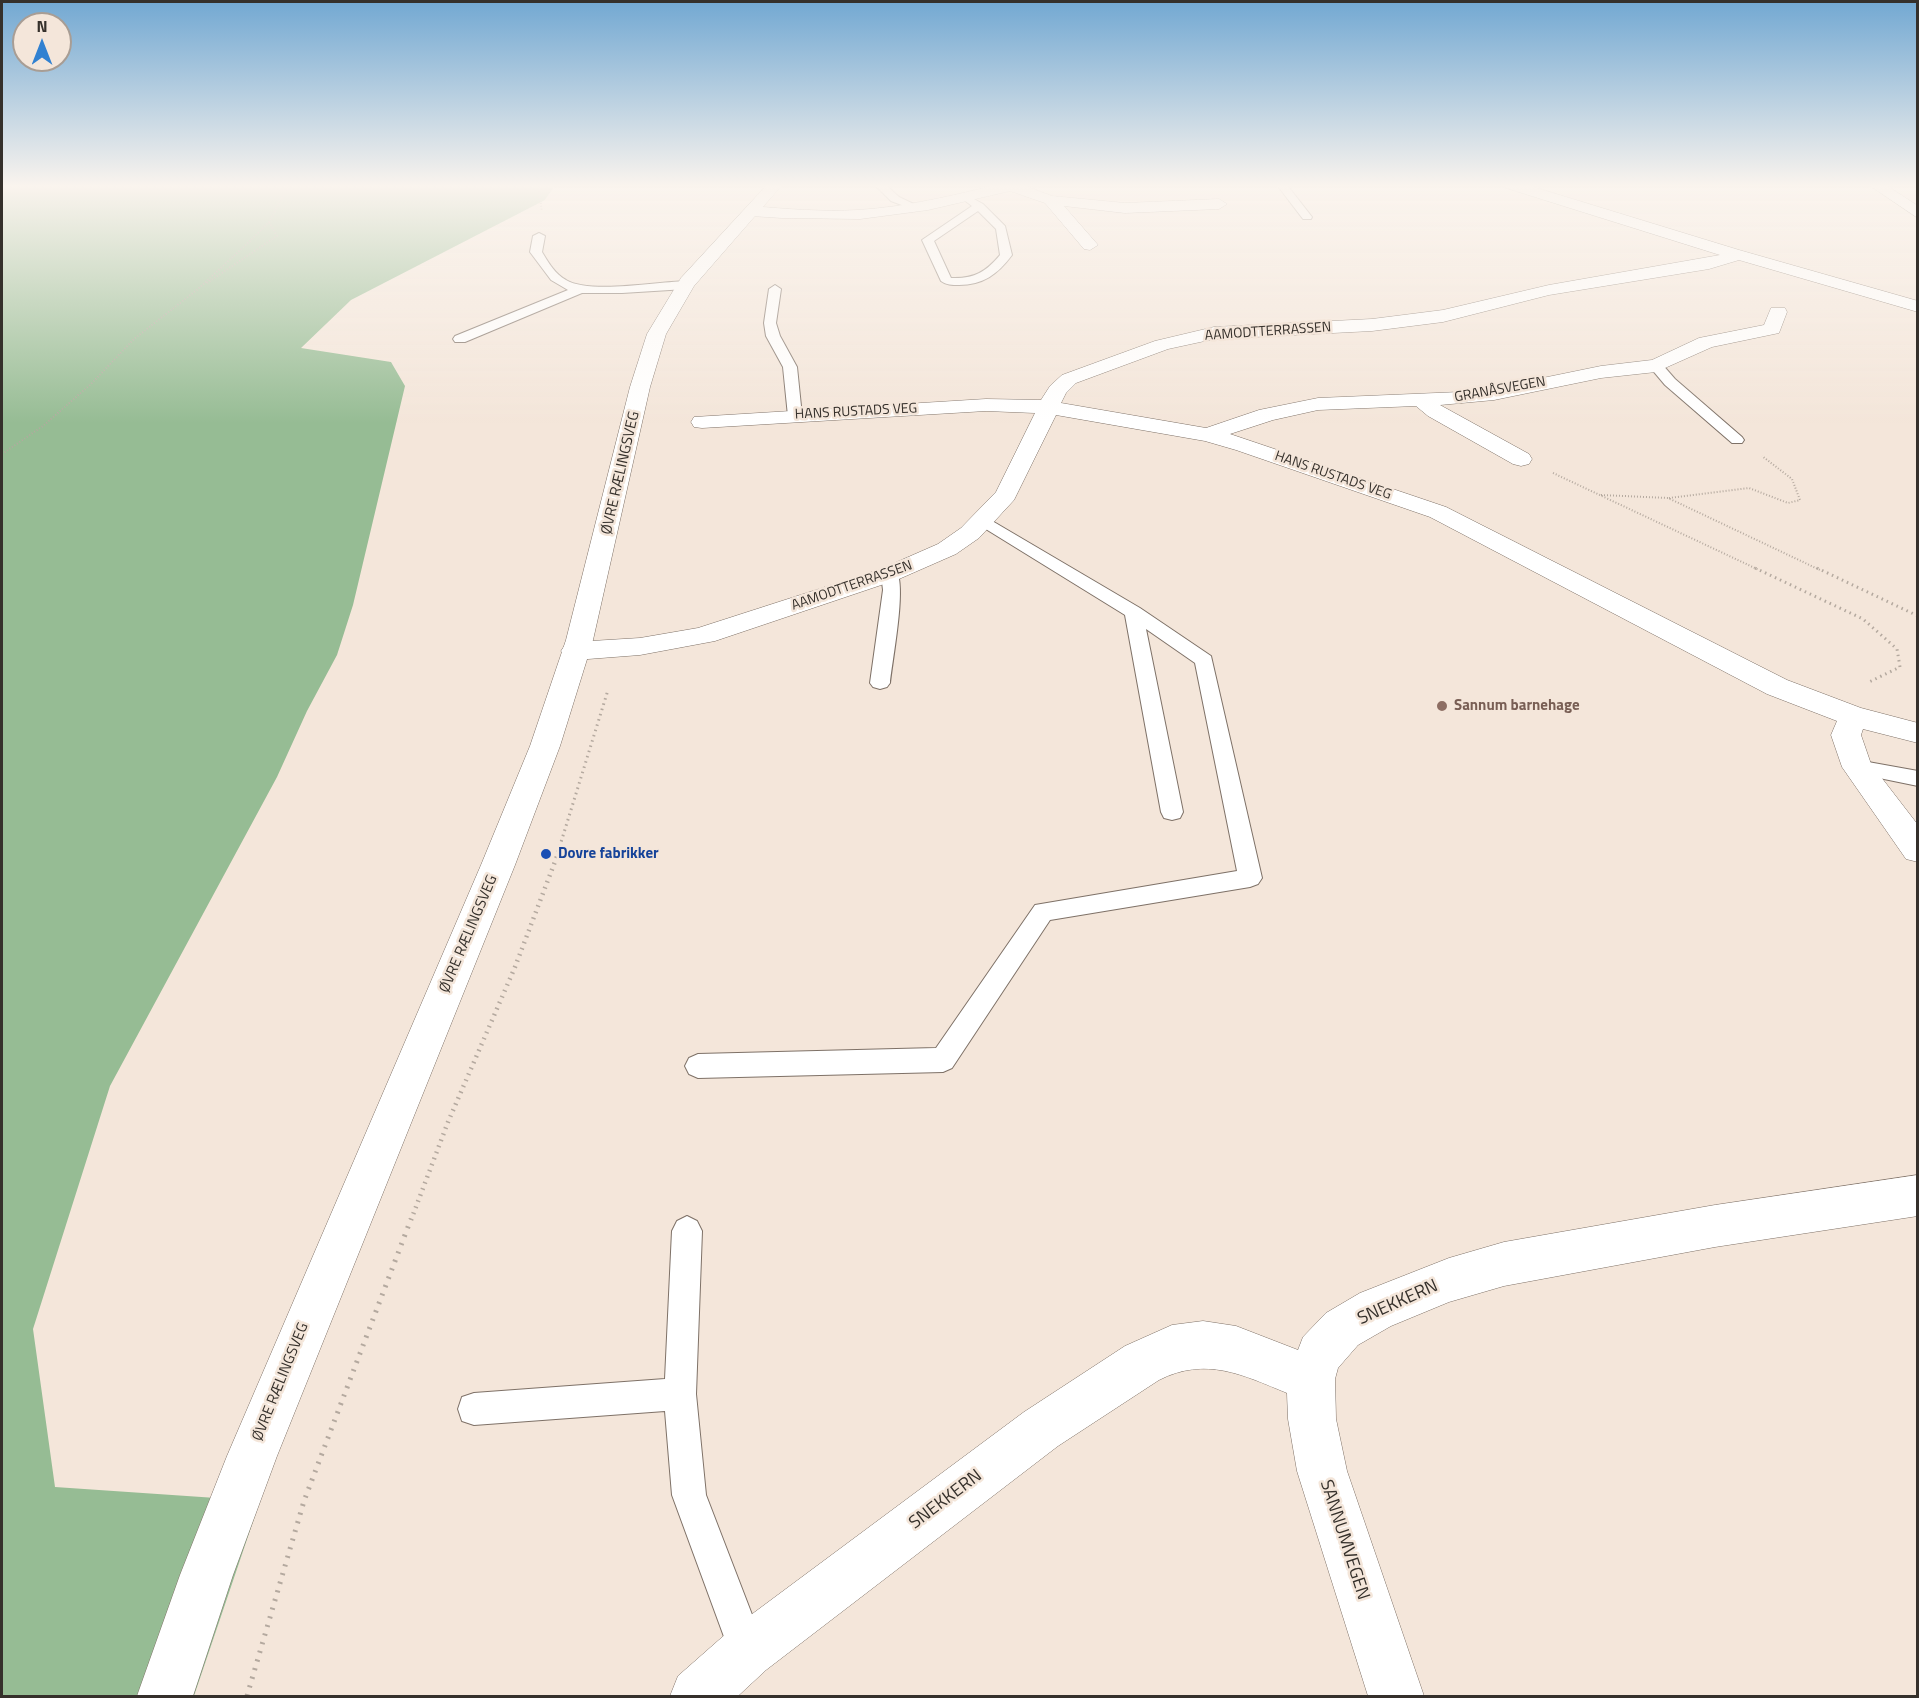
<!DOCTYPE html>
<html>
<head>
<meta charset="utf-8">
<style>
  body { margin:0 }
  #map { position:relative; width:1919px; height:1698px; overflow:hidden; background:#f4e6da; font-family:"Titillium Web",sans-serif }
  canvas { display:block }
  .frame { position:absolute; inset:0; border:3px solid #35302b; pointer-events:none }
  .north { position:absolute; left:12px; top:12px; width:60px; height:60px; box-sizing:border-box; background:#f4e6da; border:2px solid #a89d94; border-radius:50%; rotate:0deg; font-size:16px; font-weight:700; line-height:24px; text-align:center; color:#35302b }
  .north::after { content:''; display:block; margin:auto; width:21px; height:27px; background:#3181d1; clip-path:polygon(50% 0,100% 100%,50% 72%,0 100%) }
</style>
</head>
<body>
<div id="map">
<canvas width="1919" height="1698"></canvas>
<div class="frame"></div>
<div class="north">N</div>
</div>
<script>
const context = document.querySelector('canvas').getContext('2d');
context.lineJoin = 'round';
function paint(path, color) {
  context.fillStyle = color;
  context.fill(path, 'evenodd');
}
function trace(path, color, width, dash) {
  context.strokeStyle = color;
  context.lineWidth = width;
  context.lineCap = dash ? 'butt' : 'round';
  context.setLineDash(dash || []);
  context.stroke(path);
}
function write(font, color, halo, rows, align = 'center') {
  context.font = font + ' "Titillium Web",sans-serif';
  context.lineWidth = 5;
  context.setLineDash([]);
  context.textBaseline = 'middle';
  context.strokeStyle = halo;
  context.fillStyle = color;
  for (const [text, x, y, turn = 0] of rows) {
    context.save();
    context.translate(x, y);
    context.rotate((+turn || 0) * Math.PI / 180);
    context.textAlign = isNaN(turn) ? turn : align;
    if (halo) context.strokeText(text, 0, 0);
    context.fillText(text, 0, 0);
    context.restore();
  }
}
paint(new Path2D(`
  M 2,185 L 555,185 L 545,200 L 351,300 L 301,348 L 391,362 L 405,386 L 353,605 L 337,655 L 307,711 L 277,777 L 110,1086 L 33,1329 L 55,1487 L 260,1501 L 194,1696 L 2,1696 Z`), '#96bc94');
const service = new Path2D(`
  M 875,185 L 886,185 L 899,197 L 920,207 L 915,210 L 891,201 Z
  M 1277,185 L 1287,185 L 1312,217 L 1311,219 L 1303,219 Z
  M 965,194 L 983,204 L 1005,226 L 1012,255 C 998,274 983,285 959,285 C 952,285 946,285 941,281 L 922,240 L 972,206 L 960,197 ZM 978,211 L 996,229 L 1000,255 C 986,272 974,279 951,278 L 934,241 Z
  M 539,233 L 545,236 L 542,252 C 548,262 555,274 566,280 C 589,294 657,282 686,281 L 692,285 L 686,289 L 622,293 L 582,293 L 465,342 L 455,342 L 453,339 L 455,336 L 568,290 L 551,280 L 530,252 L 533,236 Z
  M 775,285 L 781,289 L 776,323 L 780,336 L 797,367 L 802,416 L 795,420 L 788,416 L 783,367 L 766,336 L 764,323 L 769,289 Z
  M 1656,362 L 1661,363 L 1675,379 L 1742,437 L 1744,440 L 1742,443 L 1732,443 L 1665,385 L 1649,366 Z
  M 982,515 L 1140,608 L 1211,656 L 1262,878 L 1258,884 L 1250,887 L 1050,920 L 952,1068 L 943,1072 L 698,1078 L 689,1074 L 685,1066 L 689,1058 L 698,1054 L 936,1048 L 1035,905 L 1237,871 L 1195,663 L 1146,629 L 1183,812 L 1180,818 L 1172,820 L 1164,818 L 1161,812 L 1125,615 L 976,523 L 974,520 Z
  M 890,569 L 896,570 C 907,586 892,661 890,683 L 887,687 L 880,689 L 873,687 L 870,683 L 883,590 L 881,574 L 884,570 Z
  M 1857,760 L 1918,771 L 1918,786 L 1850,772 L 1847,767 L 1850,762 Z
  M 687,1216 L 697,1221 L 702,1231 L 696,1394 L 706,1495 L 766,1651 L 760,1664 L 747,1670 L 734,1664 L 672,1495 L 665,1411 L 474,1425 L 462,1421 L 458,1409 L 462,1397 L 474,1393 L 665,1379 L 672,1231 L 677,1221 Z`);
const minor = new Path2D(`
  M 996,185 L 1023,185 L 1052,196 L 1125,203 L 1219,199 L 1227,204 L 1219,209 L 1125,213 L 1064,206 L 1098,245 L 1090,250 L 1084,249 L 1045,203 L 1010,191 L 928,210 L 860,219 L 782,218 L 751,216 L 743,211 L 751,206 C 787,209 822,212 858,210 C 905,207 951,196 996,185 Z
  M 1504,185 L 1527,185 L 1739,250 L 1918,301 L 1918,312 L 1739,260 L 1709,269 L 1549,295 L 1443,322 L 1372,331 L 1214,339 L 1168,349 L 1076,383 L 1066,393 L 1061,403 L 1206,428 L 1259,410 L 1318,398 L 1460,392 L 1494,388 L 1601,366 L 1652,360 L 1699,338 L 1764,325 L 1771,308 L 1785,308 L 1787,312 L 1779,333 L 1712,347 L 1656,372 L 1601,378 L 1494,400 L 1440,405 L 1529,454 L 1532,459 L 1529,464 L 1521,466 L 1513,464 L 1428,416 L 1416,406 L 1318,410 L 1273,420 L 1230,434 L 1446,507 L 1787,680 L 1861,708 L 1918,723 L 1918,743 L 1863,729 L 1861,735 L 1871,764 L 1918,825 L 1918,862 L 1906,859 L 1842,767 L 1831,735 L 1837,721 L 1767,694 L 1430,517 L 1236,450 L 1205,441 L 1056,415 L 1014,500 L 979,538 L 956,554 L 899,579 L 715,641 L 640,655 L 575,660 L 565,657 L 561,651 L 565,645 L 575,642 L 640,638 L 698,628 L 881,569 L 938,544 L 961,528 L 996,492 L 1035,413 L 986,411 L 702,428 L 694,427 L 691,422 L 694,417 L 986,399 L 1041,400 L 1050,386 L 1062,375 L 1155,341 L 1214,327 L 1372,319 L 1443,310 L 1549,285 L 1720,255 L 1506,188 Z
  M 1869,185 L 1886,185 L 1918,206 L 1918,218 Z
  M 1918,1175 L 1918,1216 L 1715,1247 L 1504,1286 L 1449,1302 L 1391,1326 L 1358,1345 L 1338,1368 L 1335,1379 L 1336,1419 L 1347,1471 L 1424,1696 L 1368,1696 L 1297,1471 L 1288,1419 L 1287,1393 C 1243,1375 1206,1356 1159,1380 L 1058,1446 L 766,1670 L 738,1696 L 670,1696 L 678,1676 L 728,1632 L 1024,1412 L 1125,1346 L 1172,1325 L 1203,1321 L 1236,1326 L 1298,1350 L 1303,1337 L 1326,1313 L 1360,1293 L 1449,1258 L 1504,1242 L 1715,1205 Z`);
const secondary = new Path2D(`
  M 767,185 L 782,185 L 694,286 L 666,334 L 650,387 L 593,640 L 560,746 L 515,865 L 277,1456 L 233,1575 L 193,1696 L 137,1696 L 180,1575 L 227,1456 L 481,865 L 530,746 L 566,640 L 630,387 L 647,334 L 681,278 Z`);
trace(service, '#7e7167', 2);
trace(minor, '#7e7167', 1);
trace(secondary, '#7e7167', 1);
trace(new Path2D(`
  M 538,185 L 542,211
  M 207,283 L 277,236 L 269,222
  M 2,454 L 43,426 L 91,384 L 134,339 L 198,289 L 250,241 L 269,222 L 289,185
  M 1553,473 L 1759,570
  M 1601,495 L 1668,498 L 1820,570
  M 1669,498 L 1749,488 L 1788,503 L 1800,500 L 1792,479 L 1762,456`), '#b4a99f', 2, [1, 2]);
trace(new Path2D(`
  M 1755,568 L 1863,619 L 1897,649 L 1900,667 L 1867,683
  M 1817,568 L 1918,616
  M 558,852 L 608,690`), '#b4a99f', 3, [1.5, 4]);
trace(new Path2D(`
  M 411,1220 L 448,1122 L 515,967 L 559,851`), '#b4a99f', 4.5, [1.5, 5]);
trace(new Path2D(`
  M 247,1696 L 304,1501 L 411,1219`), '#b4a99f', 5, [2, 7]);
paint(service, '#fff');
paint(minor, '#fff');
paint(secondary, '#fff');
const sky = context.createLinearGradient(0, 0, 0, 423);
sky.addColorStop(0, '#72a8d2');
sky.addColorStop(0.44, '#faf4ee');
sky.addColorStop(1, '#faf4ee00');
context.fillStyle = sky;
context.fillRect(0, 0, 1919, 423);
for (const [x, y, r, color] of [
  [1442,706,6,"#8d6e63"],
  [546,854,6,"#1a4fb4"]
]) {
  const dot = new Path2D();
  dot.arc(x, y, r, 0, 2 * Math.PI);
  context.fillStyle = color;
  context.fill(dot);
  trace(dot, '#f4e6da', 2);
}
write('14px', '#35302b', '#f4e6da', [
  ["AAMODTTERRASSEN",1268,332,-4],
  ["GRANÅSVEGEN",1500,390,-10],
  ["HANS RUSTADS VEG",856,412,-3],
  ["HANS RUSTADS VEG",1333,476,19],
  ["AAMODTTERRASSEN",852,586,-19]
]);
write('15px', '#35302b', '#f4e6da', [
  ["ØVRE RÆLINGSVEG",621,473,-77],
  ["ØVRE RÆLINGSVEG",469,934,-67],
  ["ØVRE RÆLINGSVEG",281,1382,-68]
]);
write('bold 15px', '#785e54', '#f4e6da', [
  ["Sannum barnehage",1454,706]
], 'left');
write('bold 15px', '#164399', '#f4e6da', [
  ["Dovre fabrikker",558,854]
], 'left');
write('18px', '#35302b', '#f4e6da', [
  ["SNEKKERN",1398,1303,-24],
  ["SNEKKERN",946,1500,-37],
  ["SANNUMVEGEN",1344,1540,72]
]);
</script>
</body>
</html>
